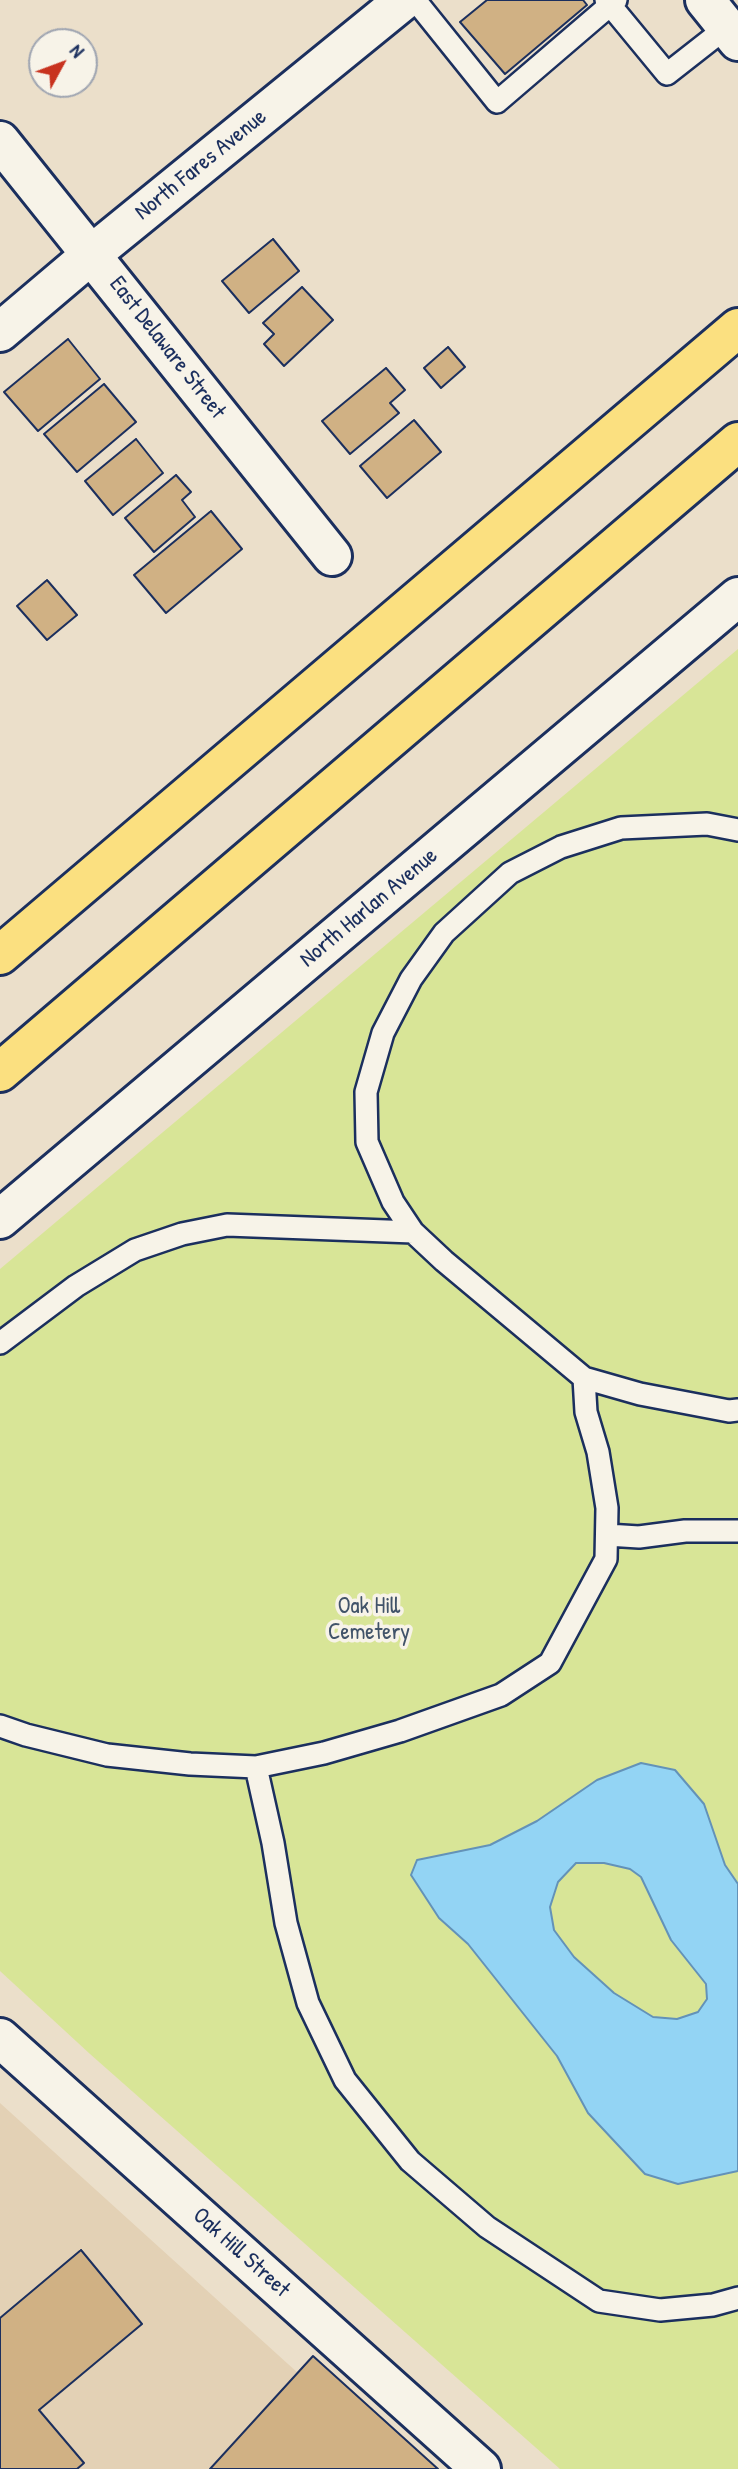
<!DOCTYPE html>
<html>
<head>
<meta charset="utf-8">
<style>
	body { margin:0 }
	#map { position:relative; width:738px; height:2469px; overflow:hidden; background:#ebdfca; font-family:"Patrick Hand",sans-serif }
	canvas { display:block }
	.north { position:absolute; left:28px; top:28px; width:70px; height:70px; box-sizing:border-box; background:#f7f3e8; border:2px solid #9fa5b1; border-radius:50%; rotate:49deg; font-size:19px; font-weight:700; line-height:28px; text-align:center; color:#1b2f5e }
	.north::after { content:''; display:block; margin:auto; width:24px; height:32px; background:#c8321e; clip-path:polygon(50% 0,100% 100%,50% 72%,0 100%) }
</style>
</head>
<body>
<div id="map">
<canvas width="738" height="2469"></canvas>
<div class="north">N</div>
</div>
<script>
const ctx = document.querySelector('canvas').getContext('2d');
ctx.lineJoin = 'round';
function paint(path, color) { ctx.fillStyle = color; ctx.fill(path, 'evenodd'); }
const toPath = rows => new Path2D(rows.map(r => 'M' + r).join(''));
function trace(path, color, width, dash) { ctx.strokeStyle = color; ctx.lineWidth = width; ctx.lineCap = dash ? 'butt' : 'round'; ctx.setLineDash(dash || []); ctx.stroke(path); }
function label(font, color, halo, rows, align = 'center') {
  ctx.font = font + ' "Patrick Hand",sans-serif'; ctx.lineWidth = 7; ctx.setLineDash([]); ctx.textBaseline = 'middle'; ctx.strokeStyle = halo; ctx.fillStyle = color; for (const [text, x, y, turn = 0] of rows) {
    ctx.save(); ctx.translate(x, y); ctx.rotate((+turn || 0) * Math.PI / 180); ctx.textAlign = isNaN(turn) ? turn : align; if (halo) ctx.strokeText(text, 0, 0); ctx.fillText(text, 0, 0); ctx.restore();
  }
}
paint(toPath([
	[0,2103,288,2364,406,2469,0,2469]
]), '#e3d1b5');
paint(toPath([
	[738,649,738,2469,560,2469,90,2054,0,1971,0,1269]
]), '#d8e597');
const water = toPath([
	[641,1763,675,1770,704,1804,725,1865,738,1884,738,2171,678,2184,645,2174,588,2113,557,2056,468,1944,439,1918,411,1875,417,1860,490,1845,537,1821,597,1780,641,1763],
	[576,1863,604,1863,630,1869,641,1877,671,1940,706,1984,707,1999,698,2012,677,2019,653,2017,614,1993,574,1957,554,1930,550,1907,558,1882,576,1863]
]);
paint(water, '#93d4f4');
trace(water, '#6392b8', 2);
const building = toPath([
	[487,0,583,0,587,5,505,74,460,22,487,0],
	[273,239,299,271,249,313,222,281,273,239],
	[302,287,333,320,284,366,264,344,274,334,263,323,302,287],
	[68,339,100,379,38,431,4,392,68,339],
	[448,347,465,367,441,388,424,368,448,347],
	[386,368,405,390,390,403,399,413,350,454,322,421,386,368],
	[104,384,136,422,77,472,44,434,104,384],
	[414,420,441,452,387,498,360,466,414,420],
	[136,439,163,473,113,515,85,481,136,439],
	[176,475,191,492,182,500,195,517,154,552,125,518,176,475],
	[211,511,242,549,166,613,134,575,211,511],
	[47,580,77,615,47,640,17,606,47,580],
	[81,2250,142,2324,39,2410,84,2463,77,2469,0,2469,0,2318,81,2250],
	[313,2356,438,2469,210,2469,313,2356]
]);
paint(building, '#d0b184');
trace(building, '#1b2f5e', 2);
const service = toPath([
	[415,0,497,102,616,0],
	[606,0,667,74,727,27],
	[738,830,707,824,621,828,561,847,510,873,444,933,411,979,383,1033,366,1092,367,1142,393,1202,413,1232,444,1261,584,1378,640,1394,729,1411,738,1410],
	[0,1343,76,1286,135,1250,182,1234,227,1225,413,1232],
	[607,1535,639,1537,685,1531,738,1531],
	[0,1726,26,1735,107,1755,190,1764,256,1767,324,1753,400,1731,501,1695,550,1663,606,1559,607,1508,598,1452,586,1412,584,1378],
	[256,1767,273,1843,286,1923,308,2003,345,2080,410,2161,487,2227,599,2301,660,2310,713,2305,738,2298]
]);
const minor = toPath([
	[0,141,332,556],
	[0,1219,738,597]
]);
const tertiary = toPath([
	[0,332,92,254,404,0]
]);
const secondary = toPath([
	[705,0,738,41],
	[0,2038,481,2469]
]);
const trunk = toPath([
	[0,955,738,328],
	[0,1072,738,442]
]);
trace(service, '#1b2f5e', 26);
trace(minor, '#1b2f5e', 44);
trace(tertiary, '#1b2f5e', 44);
trace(secondary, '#1b2f5e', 44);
trace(trunk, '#1b2f5e', 44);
trace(service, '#f7f3e8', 21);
trace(minor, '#f7f3e8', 38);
trace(tertiary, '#f7f3e8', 38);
trace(secondary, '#f7f3e8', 38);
trace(trunk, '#fbe080', 38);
label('23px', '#1b2f5e', '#f7f3e8', [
	["North Fares Avenue",201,165,-39],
	["East Delaware Street",167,348,52],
	["North Harlan Avenue",369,908,-40],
	["Oak Hill Street",241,2253,42]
]);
label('23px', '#415369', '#f7f3e8', [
	["Oak Hill",369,1607],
	["Cemetery",369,1633]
]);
</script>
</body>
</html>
